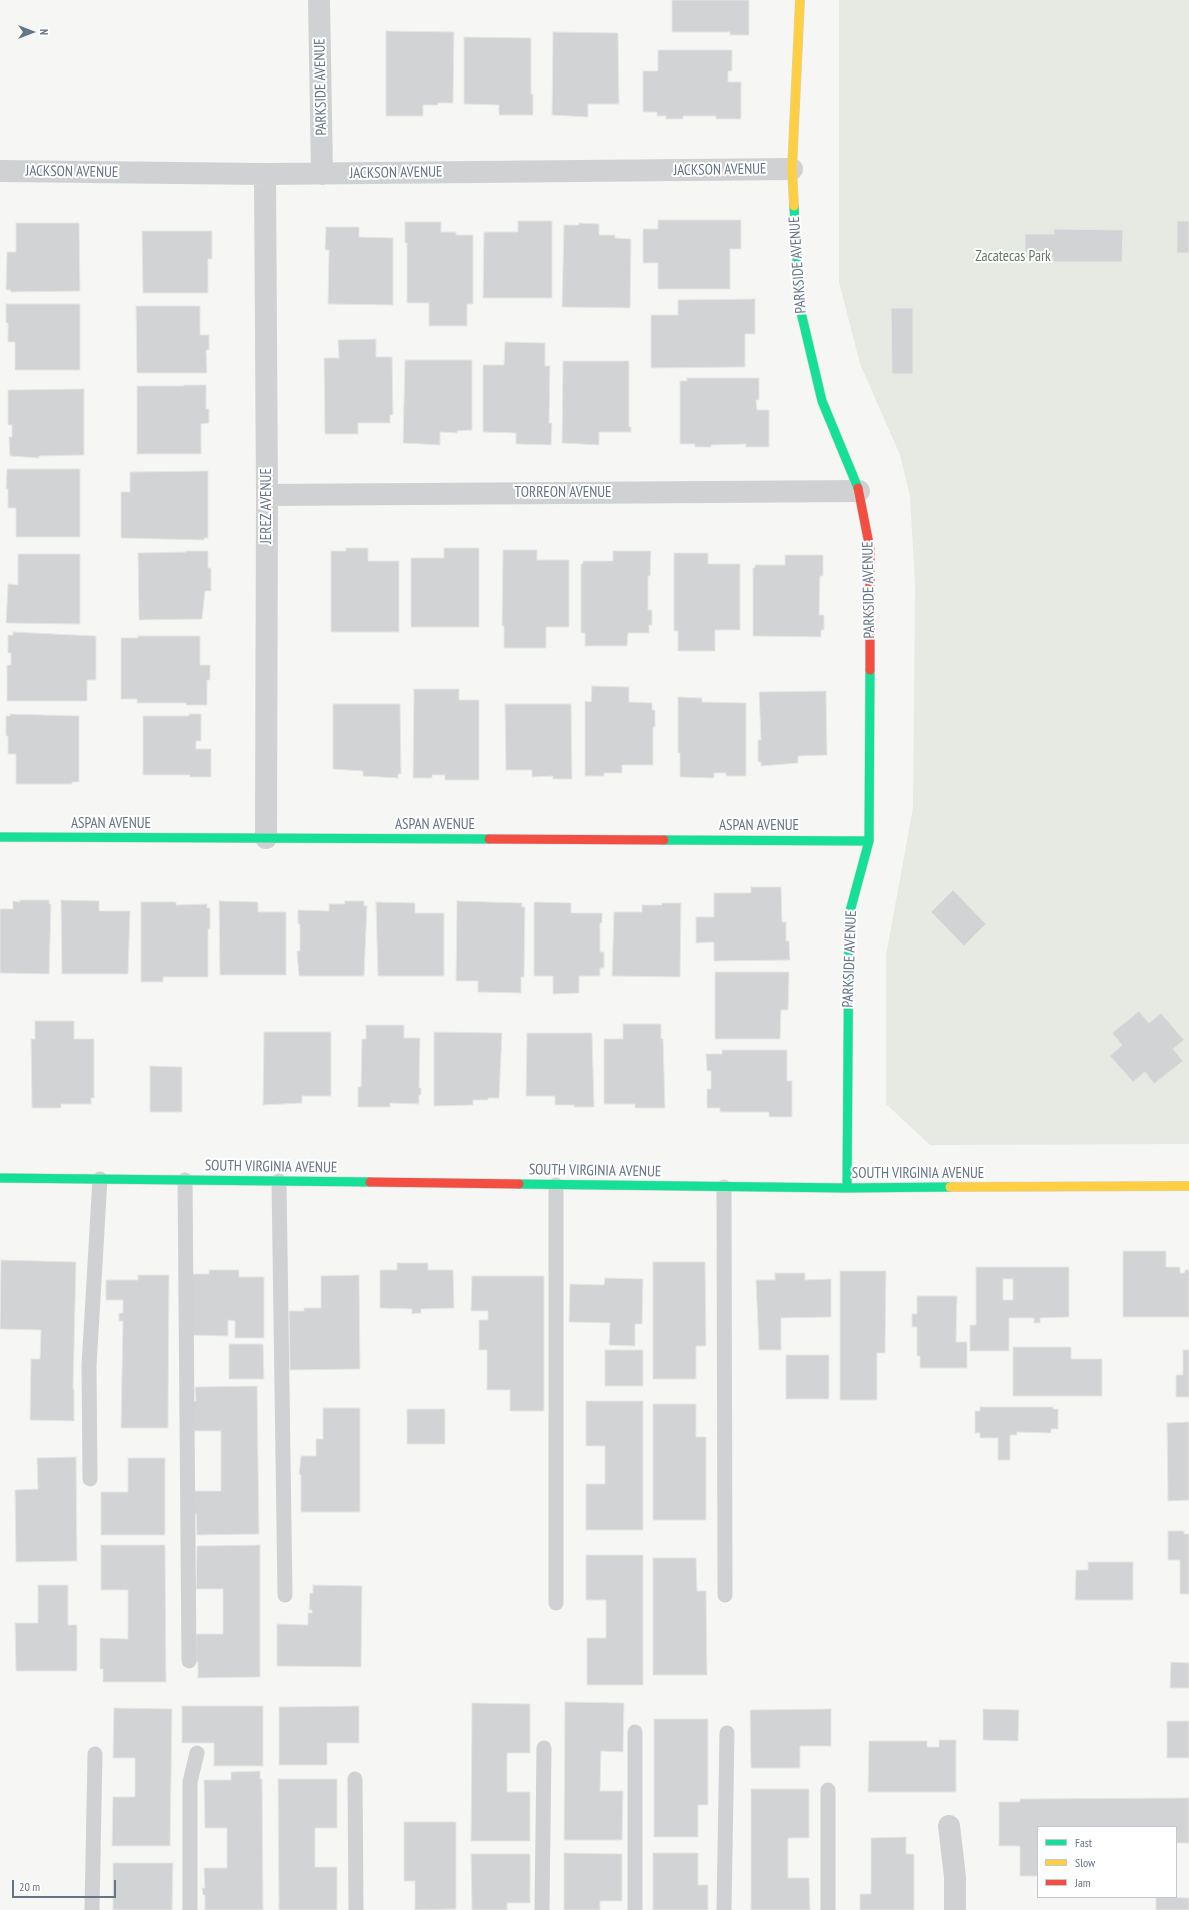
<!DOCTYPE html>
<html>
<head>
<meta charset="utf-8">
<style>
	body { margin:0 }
	#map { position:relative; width:1189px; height:1910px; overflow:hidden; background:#f6f6f5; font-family:"PT Sans Narrow",sans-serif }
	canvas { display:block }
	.legend { position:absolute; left:1037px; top:1826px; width:140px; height:72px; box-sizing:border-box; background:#fff; border:1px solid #c1c7cf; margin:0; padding:5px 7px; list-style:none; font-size:12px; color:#657487 }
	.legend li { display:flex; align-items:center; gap:8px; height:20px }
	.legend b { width:20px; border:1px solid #c1c7cf }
	.north { position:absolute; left:12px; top:12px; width:40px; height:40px; -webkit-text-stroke:3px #fff; paint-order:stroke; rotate:90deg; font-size:11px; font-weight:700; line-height:16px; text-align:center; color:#657487 }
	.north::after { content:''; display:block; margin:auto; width:14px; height:18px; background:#657487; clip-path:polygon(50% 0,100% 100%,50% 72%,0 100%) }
	.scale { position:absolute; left:12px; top:1880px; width:104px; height:18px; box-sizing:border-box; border:2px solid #657487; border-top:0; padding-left:5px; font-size:12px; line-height:14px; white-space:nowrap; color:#657487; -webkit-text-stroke:3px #fff; paint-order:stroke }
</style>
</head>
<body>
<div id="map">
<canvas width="1189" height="1910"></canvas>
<ul class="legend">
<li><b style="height:5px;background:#16e098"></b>Fast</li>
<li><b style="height:5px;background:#ffcf43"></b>Slow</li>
<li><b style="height:5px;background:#f24e42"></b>Jam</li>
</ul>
<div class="north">N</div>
<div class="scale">20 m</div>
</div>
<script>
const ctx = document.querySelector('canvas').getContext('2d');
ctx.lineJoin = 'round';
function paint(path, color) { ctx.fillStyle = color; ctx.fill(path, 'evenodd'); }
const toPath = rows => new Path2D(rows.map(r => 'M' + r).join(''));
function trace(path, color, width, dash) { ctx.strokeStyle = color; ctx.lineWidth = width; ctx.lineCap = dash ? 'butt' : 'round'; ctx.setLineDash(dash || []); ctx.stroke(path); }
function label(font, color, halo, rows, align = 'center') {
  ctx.font = font + ' "PT Sans Narrow",sans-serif'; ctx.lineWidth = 4; ctx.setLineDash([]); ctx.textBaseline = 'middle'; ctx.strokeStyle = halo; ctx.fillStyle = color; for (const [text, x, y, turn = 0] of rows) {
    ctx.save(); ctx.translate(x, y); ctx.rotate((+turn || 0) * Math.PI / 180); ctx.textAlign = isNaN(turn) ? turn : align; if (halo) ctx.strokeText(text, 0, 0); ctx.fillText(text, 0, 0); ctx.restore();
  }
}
paint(toPath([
	[839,0,1189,0,1189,1144,930,1145,886,1104,886,955,913,808,915,584,910,496,900,455,860,364,839,282]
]), '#e6eae3');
const building = toPath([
	[672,0,749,0,749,35,730,35,730,32,672,32,672,0],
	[386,31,454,32,453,103,438,103,438,105,423,105,423,116,386,116,386,31],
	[553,32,618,33,619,104,588,104,588,117,552,115,553,32],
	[464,37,531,38,531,94,533,94,533,115,499,115,499,105,464,104,464,37],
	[658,50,732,50,732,71,728,71,728,82,741,82,741,119,716,119,716,116,683,116,683,119,666,119,666,116,657,116,657,112,643,112,643,71,658,71,658,50],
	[658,220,741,220,741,249,730,249,730,289,658,289,658,263,643,263,643,229,658,229,658,220],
	[518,221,552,221,552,298,483,298,484,232,518,232,518,221],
	[1177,221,1189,221,1189,253,1177,253,1177,221],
	[405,222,441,222,441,232,456,232,456,235,473,235,473,304,467,304,467,326,429,326,429,303,407,303,407,243,405,243,405,222],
	[16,223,79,223,80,291,11,292,11,290,6,290,7,252,16,252,16,223],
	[579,223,599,224,599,235,615,235,615,238,631,239,630,308,562,307,564,225,579,225,579,223],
	[326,227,359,227,359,237,393,238,393,305,328,304,329,250,325,250,326,227],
	[1054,229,1123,230,1122,262,1053,262,1053,257,1025,257,1025,234,1054,234,1054,229],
	[142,231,212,231,212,259,208,259,208,293,143,293,142,231],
	[755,299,755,334,745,334,745,367,651,368,651,315,678,315,678,300,755,299],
	[6,304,80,304,80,370,15,370,15,342,8,342,8,323,6,323,6,304],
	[136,306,200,306,200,335,209,335,209,350,206,350,207,373,137,373,136,306],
	[891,308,913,308,913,374,892,374,891,308],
	[376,339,376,357,392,357,393,415,390,415,390,423,358,423,358,434,325,434,324,358,339,358,338,340,376,339],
	[505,342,545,343,545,366,550,366,549,423,552,423,551,445,516,444,516,433,483,432,483,365,504,365,505,342],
	[405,360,472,360,472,430,457,431,457,433,440,432,440,445,403,443,405,360],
	[563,361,629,361,629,427,631,427,631,432,599,432,599,445,562,443,563,361],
	[687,378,759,378,759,400,756,400,757,410,769,410,769,447,746,447,746,444,711,445,711,447,695,447,695,444,680,444,680,381,687,381,687,378],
	[184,385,206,385,206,409,209,409,209,423,201,424,201,454,137,454,137,386,184,386,184,385],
	[84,389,84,455,39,456,39,458,10,456,9,437,12,437,12,425,8,425,8,390,84,389],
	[7,469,80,469,80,537,16,537,16,508,8,508,8,489,6,489,7,469],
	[208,471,208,538,204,538,204,540,121,538,121,492,130,492,130,472,208,471],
	[346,548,368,548,368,561,399,561,399,632,331,632,331,551,346,551,346,548],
	[444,548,479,548,479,627,411,627,411,558,444,558,444,548],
	[503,550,537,550,537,560,569,560,569,627,546,627,546,648,504,648,504,626,502,626,503,550],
	[186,551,208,551,208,568,211,568,211,591,205,591,202,619,139,620,138,553,186,552,186,551],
	[613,551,651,551,650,576,648,576,648,610,652,610,652,625,649,625,649,633,628,633,627,646,585,646,585,633,581,633,581,564,583,564,583,561,613,561,613,551],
	[674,553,708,553,708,564,740,564,740,630,715,630,715,651,678,651,678,631,674,631,674,553],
	[18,554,80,554,80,624,6,623,8,584,18,585,18,554],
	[785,555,823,555,823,576,820,576,819,615,824,615,824,630,821,630,821,637,753,636,753,568,755,568,755,565,785,565,785,555],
	[13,632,96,636,96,680,87,680,87,701,7,701,7,665,11,665,11,653,8,653,8,635,13,635,13,632],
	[138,636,200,636,200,665,210,665,210,680,207,680,207,705,186,705,186,703,137,703,137,699,121,699,121,638,138,638,138,636],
	[592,686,629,687,629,702,652,703,652,710,655,710,655,727,653,727,653,765,622,765,622,773,604,773,604,776,585,776,585,701,591,702,592,686],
	[414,689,459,689,459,700,479,700,479,780,445,780,445,775,432,775,432,778,413,778,414,689],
	[826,691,827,755,798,756,798,763,761,766,761,762,758,762,758,740,761,740,759,692,826,691],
	[678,697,702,698,702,702,746,703,746,776,726,776,726,773,714,773,714,778,680,777,680,753,678,753,678,697],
	[333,704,400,704,401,774,398,774,398,778,363,776,363,771,333,769,333,704],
	[505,704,571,704,572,779,553,779,553,776,532,777,532,770,506,770,505,704],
	[10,714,79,716,79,782,72,782,72,784,16,784,16,754,8,754,8,736,6,736,6,716,10,716,10,714],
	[189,714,201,714,201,741,196,741,196,749,211,749,211,777,190,777,190,775,143,775,143,716,189,716,189,714],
	[751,887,781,887,782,922,786,922,786,941,789,941,790,960,714,961,714,942,696,943,696,917,714,917,714,893,751,893,751,887],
	[953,890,986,924,964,946,931,912,953,890],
	[20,900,49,900,49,904,51,904,49,974,0,973,0,909,13,909,13,901,20,902,20,900],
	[61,900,99,901,99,911,130,911,128,974,62,974,61,900],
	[219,901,258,902,258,912,286,912,286,975,220,975,219,901],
	[345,901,364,901,364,906,367,906,364,976,299,976,297,951,300,951,300,924,298,924,298,910,329,911,329,904,345,904,345,901],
	[457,901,522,903,522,907,525,907,524,977,521,977,521,993,478,992,478,981,456,981,457,901],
	[141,902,176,902,176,905,207,904,207,908,210,908,210,929,208,929,208,977,163,977,163,982,141,982,141,902],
	[376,902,415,903,415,913,444,913,444,976,378,976,376,902],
	[534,902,571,903,571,913,602,913,602,923,600,923,600,952,604,952,604,968,600,968,600,976,579,976,579,993,553,994,553,976,534,976,534,902],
	[662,903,681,903,680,977,612,976,614,912,642,912,642,905,662,905,662,903],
	[715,972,789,972,788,1010,781,1010,780,1039,715,1039,715,972],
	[1139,1011,1149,1023,1161,1013,1184,1040,1173,1049,1183,1061,1154,1084,1145,1072,1133,1082,1110,1056,1122,1045,1112,1033,1139,1011],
	[35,1021,74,1021,74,1039,94,1039,94,1098,91,1098,91,1104,61,1104,61,1108,32,1108,31,1039,35,1039,35,1021],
	[623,1024,661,1024,661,1039,663,1039,665,1108,635,1108,635,1104,604,1104,604,1039,623,1039,623,1024],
	[366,1025,404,1025,404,1038,420,1038,419,1088,421,1088,421,1095,419,1095,419,1104,390,1103,390,1107,358,1107,358,1087,361,1087,362,1039,366,1039,366,1025],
	[264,1032,331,1032,331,1096,302,1096,302,1103,263,1105,264,1032],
	[434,1032,502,1033,499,1098,488,1098,488,1100,473,1100,473,1105,434,1106,434,1032],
	[527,1033,592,1033,594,1107,574,1107,574,1105,555,1105,555,1096,526,1096,527,1033],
	[722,1050,787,1050,787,1081,792,1081,792,1117,769,1117,769,1112,720,1112,720,1108,707,1108,707,1089,711,1089,711,1071,707,1071,706,1054,722,1054,722,1050],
	[150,1066,182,1067,182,1112,150,1112,150,1066],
	[1123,1251,1166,1251,1166,1267,1180,1267,1180,1273,1185,1273,1185,1270,1189,1270,1189,1317,1123,1317,1123,1251],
	[1,1260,76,1262,73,1389,74,1389,74,1421,30,1420,31,1359,40,1359,41,1330,0,1329,1,1260],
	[653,1262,705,1262,706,1346,696,1346,696,1379,653,1379,653,1262],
	[397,1263,428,1263,428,1270,453,1270,454,1308,421,1309,421,1313,412,1314,412,1309,380,1308,380,1270,397,1270,397,1263],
	[976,1267,1069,1267,1069,1317,1040,1318,1040,1323,1034,1323,1034,1318,1009,1318,1009,1351,970,1351,970,1325,976,1325,976,1267],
	[1003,1279,1013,1279,1013,1300,1003,1300,1003,1279],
	[209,1270,239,1270,239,1277,264,1277,264,1338,235,1338,235,1321,228,1320,228,1336,190,1335,190,1274,209,1274,209,1270],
	[840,1271,886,1271,885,1353,877,1353,877,1400,840,1400,840,1271],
	[775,1273,805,1273,805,1280,831,1279,831,1317,781,1318,781,1350,759,1350,756,1280,775,1280,775,1273],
	[138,1275,169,1275,168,1428,121,1428,123,1321,119,1321,119,1313,123,1313,123,1300,106,1300,106,1280,138,1280,138,1275],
	[359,1275,360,1369,290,1370,289,1311,304,1311,304,1308,321,1308,321,1276,359,1275],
	[472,1276,544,1276,544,1411,510,1411,510,1390,487,1390,487,1350,479,1350,479,1320,488,1320,488,1311,471,1311,472,1276],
	[605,1278,643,1279,642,1324,635,1324,635,1346,609,1345,610,1323,569,1322,570,1284,604,1285,605,1278],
	[917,1296,957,1296,956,1342,967,1342,967,1368,920,1368,920,1356,917,1356,917,1327,912,1327,912,1314,917,1314,917,1296],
	[229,1344,263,1344,264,1379,229,1379,229,1344],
	[1013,1347,1071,1347,1071,1359,1102,1359,1102,1396,1013,1396,1013,1347],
	[605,1350,643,1350,643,1386,605,1386,605,1350],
	[1183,1350,1189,1350,1189,1397,1176,1397,1176,1375,1183,1375,1183,1350],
	[786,1355,829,1355,829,1399,786,1399,786,1355],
	[257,1386,259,1534,197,1535,196,1513,194,1513,194,1491,221,1491,221,1431,193,1431,193,1401,196,1401,195,1387,257,1386],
	[586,1401,643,1401,643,1530,586,1530,586,1484,605,1484,605,1446,586,1446,586,1401],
	[653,1404,696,1404,696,1437,706,1437,706,1520,653,1520,653,1404],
	[980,1407,1053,1407,1053,1409,1058,1409,1058,1429,1051,1429,1051,1433,1017,1432,1017,1435,1010,1435,1010,1460,998,1460,998,1438,980,1438,980,1433,975,1433,975,1411,980,1411,980,1407],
	[323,1408,360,1408,360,1512,301,1512,301,1475,299,1474,301,1456,316,1456,316,1439,323,1439,323,1408],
	[407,1409,445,1409,445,1444,407,1444,407,1409],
	[1189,1422,1189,1500,1168,1501,1167,1423,1189,1422],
	[76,1457,77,1561,16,1562,15,1490,38,1489,37,1458,76,1457],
	[128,1458,165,1458,165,1535,101,1535,101,1492,128,1492,128,1458],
	[1168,1531,1184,1531,1184,1534,1189,1534,1189,1594,1180,1594,1180,1560,1168,1560,1168,1531],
	[101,1545,165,1545,166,1682,103,1682,103,1669,100,1669,100,1638,128,1639,128,1590,101,1590,101,1545],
	[260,1545,260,1677,198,1678,198,1662,196,1662,196,1634,223,1634,223,1589,196,1589,197,1546,260,1545],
	[586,1555,643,1555,643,1685,587,1685,587,1638,606,1638,606,1600,586,1600,586,1555],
	[653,1558,696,1558,697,1591,706,1591,707,1675,653,1675,653,1558],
	[1088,1562,1133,1562,1133,1600,1075,1600,1076,1570,1088,1570,1088,1562],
	[38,1585,68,1585,68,1625,77,1625,77,1671,16,1671,15,1623,38,1623,38,1585],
	[313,1585,362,1586,361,1667,277,1666,277,1624,308,1625,308,1613,312,1613,312,1610,309,1610,310,1593,313,1593,313,1585],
	[1171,1662,1189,1663,1189,1688,1170,1688,1171,1662],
	[565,1702,624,1703,623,1752,601,1751,600,1791,623,1791,622,1840,564,1840,565,1702],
	[472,1703,530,1704,530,1753,507,1753,507,1792,530,1792,530,1841,471,1841,472,1703],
	[182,1706,263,1706,263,1766,214,1766,214,1743,182,1743,182,1706],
	[359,1706,359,1743,327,1743,327,1765,279,1765,279,1707,359,1706],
	[114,1708,172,1709,170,1846,112,1846,113,1797,135,1797,135,1758,113,1758,114,1708],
	[831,1709,831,1746,800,1746,800,1768,751,1768,750,1710,831,1709],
	[983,1709,1019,1710,1018,1741,983,1740,983,1709],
	[654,1719,708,1719,708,1805,698,1805,698,1837,654,1837,654,1719],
	[1167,1721,1189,1721,1189,1758,1167,1758,1167,1721],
	[939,1740,956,1740,956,1792,868,1792,869,1741,927,1741,927,1747,939,1747,939,1740],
	[260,1771,260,1779,262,1779,263,1910,205,1910,205,1895,203,1895,202,1888,205,1888,204,1868,227,1868,227,1828,205,1828,204,1780,231,1780,231,1772,260,1771],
	[278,1779,337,1779,337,1828,315,1828,315,1867,337,1867,337,1910,279,1910,278,1779],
	[751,1789,809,1789,809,1838,788,1838,788,1878,809,1878,810,1910,751,1910,751,1789],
	[1189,1798,1189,1843,1176,1843,1176,1827,1038,1827,1038,1876,1020,1876,1020,1846,999,1846,999,1802,1020,1802,1020,1799,1189,1798],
	[404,1822,456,1822,456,1909,415,1910,415,1881,404,1881,404,1822],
	[906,1837,906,1854,914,1854,914,1910,860,1910,860,1894,871,1894,871,1838,906,1837],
	[564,1853,622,1854,622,1901,600,1901,600,1910,564,1910,564,1853],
	[653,1853,698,1853,698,1885,708,1885,708,1910,653,1910,653,1853],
	[471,1854,530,1854,530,1903,507,1903,507,1910,472,1910,471,1854],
	[113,1863,173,1863,172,1910,113,1910,113,1863],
	[1156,1897,1189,1898,1189,1910,1156,1910,1156,1897]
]);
paint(building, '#d2d3d4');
trace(building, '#e6e6e5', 1);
const fast = toPath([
	[794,206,800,308,822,401,858,488],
	[0,837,489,839],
	[664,840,869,841],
	[0,1178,370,1182],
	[519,1184,847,1188,950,1187],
	[847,1188,849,915,869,841,870,670]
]);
const slow = toPath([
	[794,206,792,169,800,0],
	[950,1187,1189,1186]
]);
const jam = toPath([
	[858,488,870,549,870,670],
	[489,839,664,840],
	[370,1182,519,1184]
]);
trace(fast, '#d3d4d5', 10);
trace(slow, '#d3d4d5', 10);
trace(jam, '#d3d4d5', 10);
trace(toPath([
	[185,1180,189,1661],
	[279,1181,285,1595],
	[556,1185,556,1603],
	[724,1187,725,1595],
	[90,1479,89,1366,100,1179],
	[355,1779,356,1910],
	[92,1910,95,1754],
	[190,1910,190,1782,197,1753],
	[542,1910,544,1748],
	[635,1910,635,1732],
	[724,1910,727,1733],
	[828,1910,828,1790]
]), '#d0d1d2', 15);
trace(toPath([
	[319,0,322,174],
	[0,171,265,174,792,169],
	[265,174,267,495,266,838],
	[267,495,859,491],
	[949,1826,955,1877,955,1910]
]), '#d0d1d2', 22);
trace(fast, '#16e098', 9);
trace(slow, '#ffcf43', 9);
trace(jam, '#f24e42', 9);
label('15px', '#657487', '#fff', [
	["PARKSIDE AVENUE",321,87,-91],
	["JACKSON AVENUE",720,170,-1],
	["JACKSON AVENUE",72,172,1],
	["JACKSON AVENUE",396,173,-1],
	["PARKSIDE AVENUE",798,265,-94],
	["TORREON AVENUE",563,493],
	["JEREZ AVENUE",267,506,-90],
	["PARKSIDE AVENUE",869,590,-91],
	["ASPAN AVENUE",111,824],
	["ASPAN AVENUE",435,825],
	["ASPAN AVENUE",759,826],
	["PARKSIDE AVENUE",850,959,-88],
	["SOUTH VIRGINIA AVENUE",271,1167,1],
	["SOUTH VIRGINIA AVENUE",595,1171,1],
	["SOUTH VIRGINIA AVENUE",918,1174]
]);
label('15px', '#627960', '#fff', [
	["Zacatecas Park",1013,257]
]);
</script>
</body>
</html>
